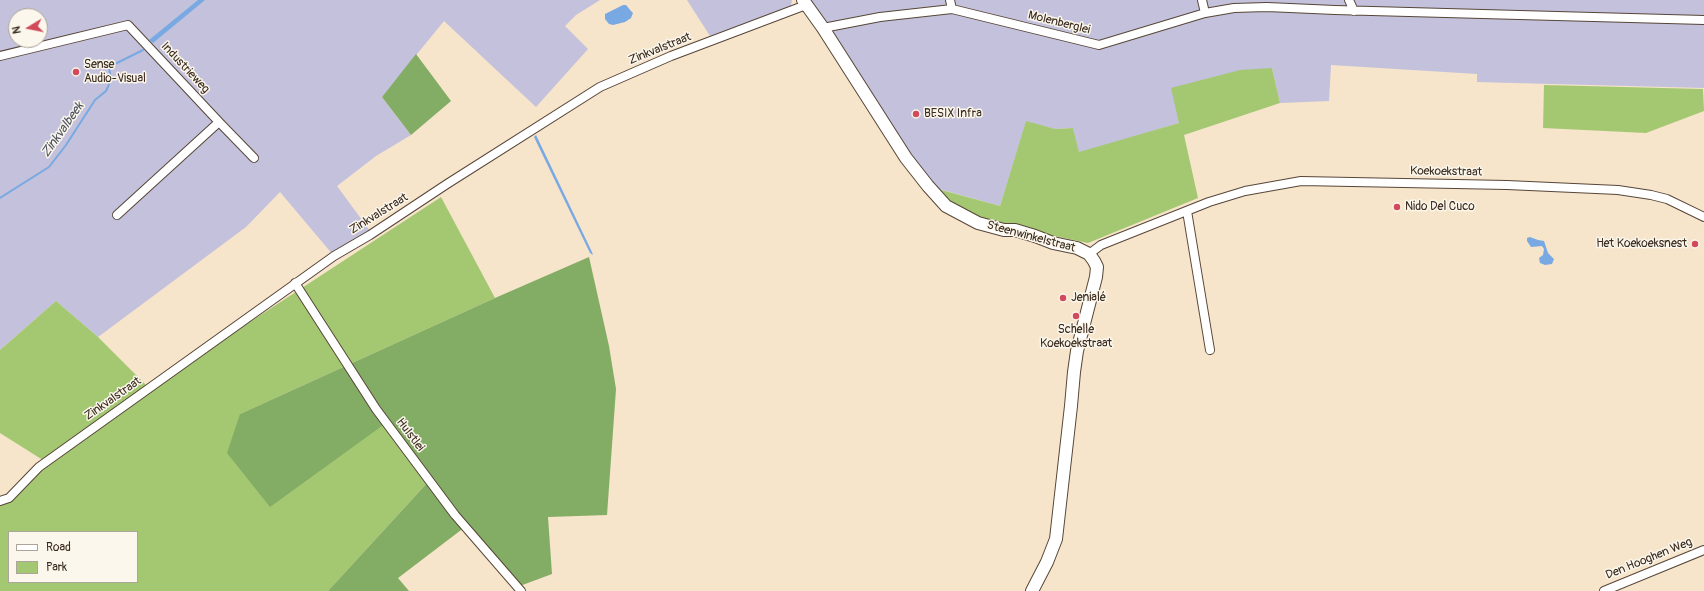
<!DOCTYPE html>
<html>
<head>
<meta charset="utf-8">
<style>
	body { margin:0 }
	#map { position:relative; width:1704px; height:591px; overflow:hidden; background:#f6e4cb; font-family:Pangolin,sans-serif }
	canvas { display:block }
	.legend { position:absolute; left:8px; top:531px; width:130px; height:52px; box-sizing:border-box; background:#fbf7ec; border:1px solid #aea59a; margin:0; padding:5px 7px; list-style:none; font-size:12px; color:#3b2a1e }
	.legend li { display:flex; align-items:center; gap:8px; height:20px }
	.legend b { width:20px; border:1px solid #aea59a }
	.north { position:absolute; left:8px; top:8px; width:40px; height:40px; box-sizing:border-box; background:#fbf7ec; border:1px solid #aea59a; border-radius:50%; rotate:260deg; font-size:11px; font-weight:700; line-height:16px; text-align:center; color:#3b2a1e }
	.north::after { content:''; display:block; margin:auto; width:14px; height:18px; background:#d1495b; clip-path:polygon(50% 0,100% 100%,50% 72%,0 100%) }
</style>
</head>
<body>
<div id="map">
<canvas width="1704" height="591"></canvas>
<ul class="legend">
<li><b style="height:5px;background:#fff"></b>Road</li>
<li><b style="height:11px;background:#a4c872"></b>Park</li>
</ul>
<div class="north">N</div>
</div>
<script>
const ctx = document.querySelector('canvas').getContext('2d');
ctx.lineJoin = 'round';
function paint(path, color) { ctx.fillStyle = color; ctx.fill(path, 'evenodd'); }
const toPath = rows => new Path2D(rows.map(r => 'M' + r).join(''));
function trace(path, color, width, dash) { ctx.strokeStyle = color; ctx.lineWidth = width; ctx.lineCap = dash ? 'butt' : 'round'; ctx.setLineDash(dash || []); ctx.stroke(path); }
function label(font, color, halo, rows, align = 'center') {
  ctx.font = font + ' Pangolin,sans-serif'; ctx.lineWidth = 3; ctx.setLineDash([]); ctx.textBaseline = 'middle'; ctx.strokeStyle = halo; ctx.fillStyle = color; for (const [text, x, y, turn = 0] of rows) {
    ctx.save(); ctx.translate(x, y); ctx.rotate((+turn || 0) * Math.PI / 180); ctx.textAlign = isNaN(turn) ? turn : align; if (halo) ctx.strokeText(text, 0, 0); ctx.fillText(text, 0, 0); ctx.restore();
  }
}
paint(toPath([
	[0,0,600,0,576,15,565,26,588,49,536,107,444,21,382,97,411,135,376,156,337,186,373,235,334,256,280,192,246,227,98,337,56,301,0,350],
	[16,16,40,16,40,40,16,40],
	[687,0,792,0,791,6,710,36],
	[810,0,1704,0,1704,88,1477,82,1477,74,1331,65,1329,101,1280,103,1272,68,1179,123,1079,153,1073,128,1055,129,1026,122,1000,206,928,186]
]), '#c3c1db');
paint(toPath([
	[1272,68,1280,103,1184,135,1198,198,1088,243,1045,234,979,218,960,208,934,188,1000,206,1026,121,1055,129,1073,128,1079,152,1179,123,1171,88,1240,70],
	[1544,85,1703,89,1704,111,1646,133,1543,128],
	[441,197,495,298,240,414,386,423,429,481,328,591,0,591,0,501,46,462,0,433,0,350,56,301,98,337,149,388],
	[9,532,137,532,137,582,9,582]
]), '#a4c872');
paint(toPath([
	[416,54,451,101,411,135,382,97],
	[589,257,609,346,616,389,607,515,548,517,552,574,517,587,465,527,398,578,409,591,328,591,429,481,386,423,270,507,227,453,240,414,495,298]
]), '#83ac64');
paint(toPath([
	[198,0,205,0,153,43,149,40],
	[623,5,626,5,631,11,633,13,631,18,625,22,613,25,609,24,605,19,605,14],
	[536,135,592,252,593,255,590,253,534,137],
	[1530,237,1538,240,1544,241,1548,253,1554,259,1552,264,1545,265,1540,263,1539,258,1543,255,1544,249,1542,246,1531,247,1527,241,1527,238]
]), '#79a9e3');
trace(toPath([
	[0,198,49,167,66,145,95,100,106,91,111,80,109,67,143,50]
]), '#79a9e3', 2);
const street = toPath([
	[950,0,952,9],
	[1202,0,1205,13],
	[1349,0,1354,11],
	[823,28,880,17,952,9,1099,45,1205,13,1234,8,1267,7,1335,10,1704,20],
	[0,56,128,25,219,122,117,215],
	[219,122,254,158],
	[1187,211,1210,350],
	[1089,254,1101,245,1209,202,1245,191,1301,181,1507,185,1618,190,1651,195,1667,199,1704,217],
	[295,283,376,409,455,515,521,591],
	[0,501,9,498,39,467,334,256,370,235,447,184,600,87,671,56,806,5],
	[1604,591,1704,550]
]);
const secondary = toPath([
	[803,0,823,28,906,158,928,186,946,206,978,223,1004,230,1015,230,1035,236,1053,243,1077,248,1089,254,1094,261,1097,267,1096,277,1077,351,1074,372,1071,406,1056,539,1047,562,1032,591]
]);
trace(street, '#574638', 10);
trace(secondary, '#574638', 14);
trace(street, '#fff', 8);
trace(secondary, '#fff', 12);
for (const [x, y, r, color] of [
	[76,72,4,"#d1495b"],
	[916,114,4,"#d1495b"],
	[1397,207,4,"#d1495b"],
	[1695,244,4,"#d1495b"],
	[1063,298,4,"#d1495b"],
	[1076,316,4,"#d1495b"]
]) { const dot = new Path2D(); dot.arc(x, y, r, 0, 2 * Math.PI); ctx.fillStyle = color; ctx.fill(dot); trace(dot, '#fbf7ec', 1.5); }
label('12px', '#3b2a1e', '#fbf7ec', [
	["Molenberglei",1059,23,14],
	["Zinkvalstraat",660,49,-22],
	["Industrieweg",185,68,47],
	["Koekoekstraat",1446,172,1],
	["Zinkvalstraat",379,214,-32],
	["Steenwinkelstraat",1031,237,15],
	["Zinkvalstraat",113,399,-35],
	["Hulstlei",410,435,53],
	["Den Hooghen Weg",1649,559,-22]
]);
label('12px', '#3b2a1e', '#fbf7ec', [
	["Sense",84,65],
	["Audio-Visual",84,79],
	["BESIX Infra",924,114],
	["Nido Del Cuco",1405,207],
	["Het Koekoeksnest",1687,244,"right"],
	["Jenialé",1071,298],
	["Schelle",1076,330,"center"],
	["Koekoekstraat",1076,344,"center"]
], 'left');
label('italic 13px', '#515663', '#fbf7ec', [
	["Zinkvalbeek",63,130,-55]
]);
</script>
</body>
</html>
